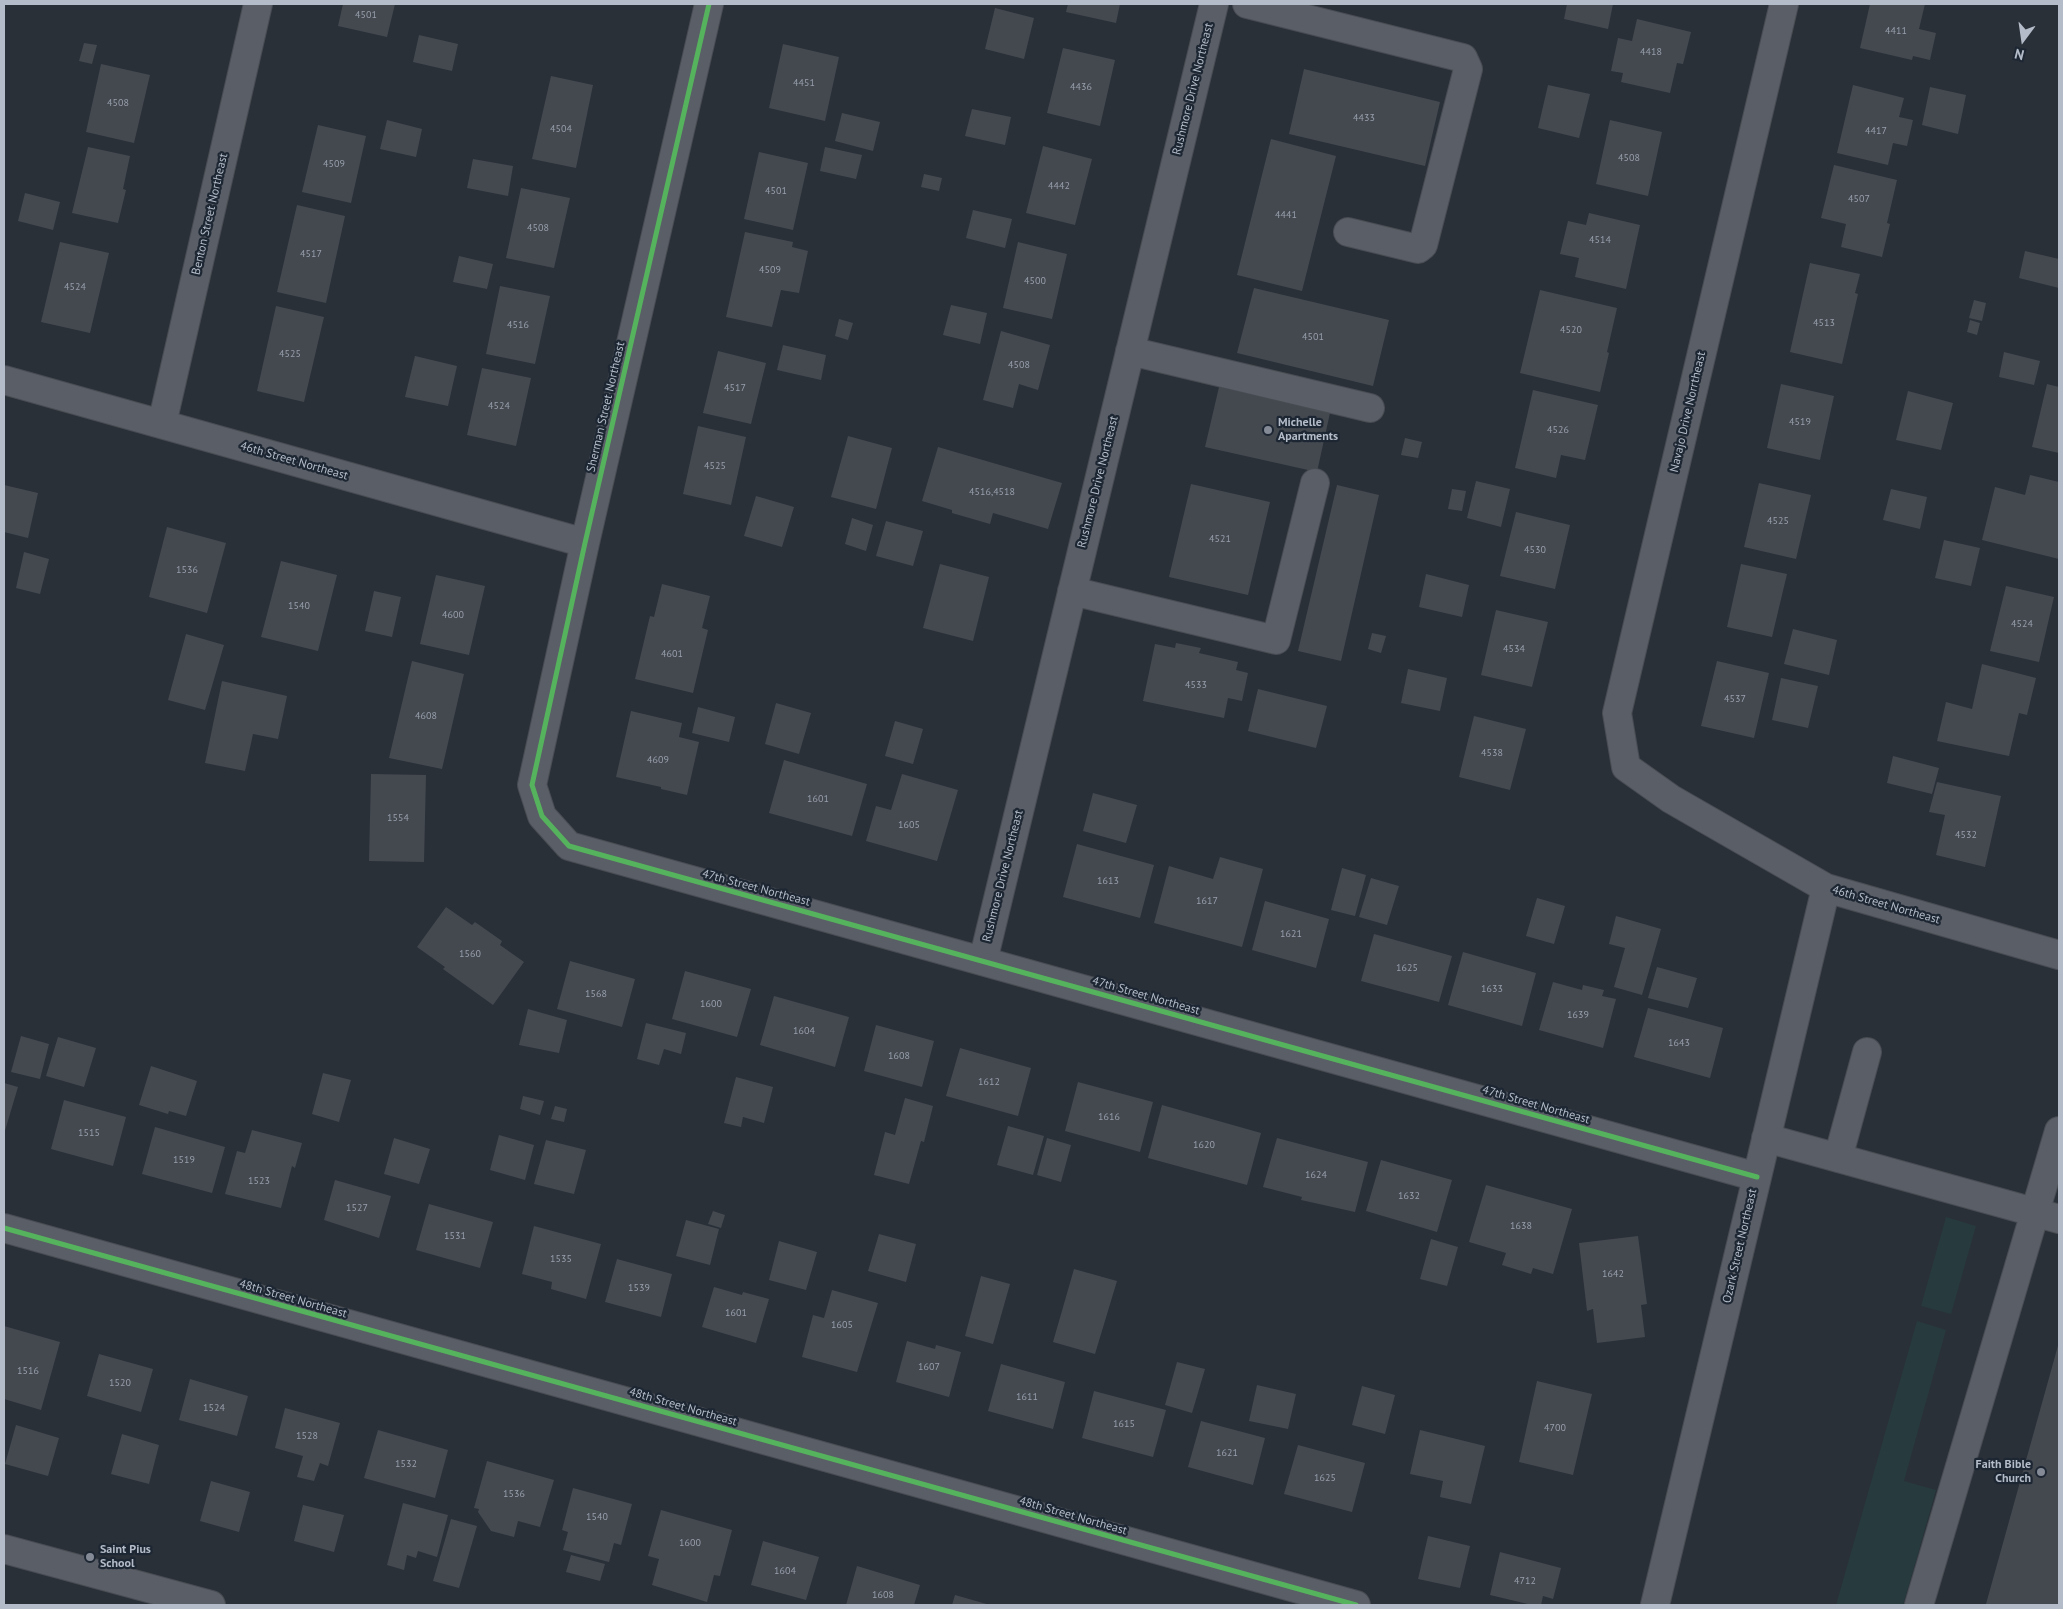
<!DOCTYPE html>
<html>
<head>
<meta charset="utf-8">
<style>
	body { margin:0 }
	#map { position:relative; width:2063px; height:1609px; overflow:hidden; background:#2a3038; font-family:"PT Sans",sans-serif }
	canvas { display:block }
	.frame { position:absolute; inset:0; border:5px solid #b4bcc9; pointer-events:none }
	.north { position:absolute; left:1998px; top:15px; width:50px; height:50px; -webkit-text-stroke:4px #1d2633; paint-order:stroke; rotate:194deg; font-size:14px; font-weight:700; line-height:20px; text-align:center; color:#b4bcc9 }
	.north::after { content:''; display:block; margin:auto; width:18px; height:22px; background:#b4bcc9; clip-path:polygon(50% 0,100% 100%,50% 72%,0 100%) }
</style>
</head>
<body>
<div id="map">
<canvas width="2063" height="1609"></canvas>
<div class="frame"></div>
<div class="north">N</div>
</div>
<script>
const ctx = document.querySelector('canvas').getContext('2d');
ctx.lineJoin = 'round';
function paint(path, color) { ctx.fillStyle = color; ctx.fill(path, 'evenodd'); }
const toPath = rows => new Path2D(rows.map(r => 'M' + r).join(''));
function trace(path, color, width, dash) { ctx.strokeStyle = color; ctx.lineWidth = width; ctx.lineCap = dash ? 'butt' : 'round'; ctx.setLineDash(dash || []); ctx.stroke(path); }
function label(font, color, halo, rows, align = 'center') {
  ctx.font = font + ' "PT Sans",sans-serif'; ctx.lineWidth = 4.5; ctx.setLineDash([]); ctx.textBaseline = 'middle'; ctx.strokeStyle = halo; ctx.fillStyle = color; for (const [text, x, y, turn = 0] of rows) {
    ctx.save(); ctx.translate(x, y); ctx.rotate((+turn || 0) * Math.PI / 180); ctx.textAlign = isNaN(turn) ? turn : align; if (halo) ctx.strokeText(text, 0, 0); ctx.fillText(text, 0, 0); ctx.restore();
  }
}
paint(toPath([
	[1946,1217,1976,1226,1951,1314,1921,1306],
	[1917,1321,1946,1330,1904,1481,1936,1490,1916,1561,1903,1605,1836,1605]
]), '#273a3e');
paint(toPath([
	[343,4,395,4,387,37,338,26],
	[1068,4,1120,4,1116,23,1066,12],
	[1567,4,1613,4,1608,29,1564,19],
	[1870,4,1925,4,1919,29,1936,33,1930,60,1913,56,1912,60,1860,48],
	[995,8,1034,18,1024,59,985,49],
	[1637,19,1691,32,1683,64,1677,63,1670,93,1621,82,1623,73,1611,71,1618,38,1632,41],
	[419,35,458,44,452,71,413,62],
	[84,43,97,45,92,64,79,61],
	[783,44,839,57,825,121,769,108],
	[1063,48,1115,60,1100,126,1047,113],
	[101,64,150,75,134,143,86,132],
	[1304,69,1440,102,1425,166,1289,134],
	[551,76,593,85,576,168,532,159],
	[1548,85,1590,94,1579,138,1538,128],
	[1853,85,1904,98,1899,117,1913,120,1907,146,1893,143,1888,165,1837,153],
	[1930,87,1966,95,1958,134,1922,125],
	[972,109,1011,117,1005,145,965,136],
	[842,113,880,122,873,151,835,141],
	[387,120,422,129,416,157,380,149],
	[1610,120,1662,132,1648,196,1596,184],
	[318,125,366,136,351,203,302,192],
	[1271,139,1336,156,1302,291,1237,275],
	[1043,146,1092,159,1075,225,1026,213],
	[88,147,130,156,123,189,126,190,118,223,72,213],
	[825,147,862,155,856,179,820,171],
	[759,152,808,163,793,230,744,219],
	[473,159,513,166,508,196,467,188],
	[1834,165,1897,180,1887,223,1890,224,1882,257,1841,247,1846,224,1821,218],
	[924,174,942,178,939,191,921,187],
	[521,188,570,198,554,268,506,258],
	[25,193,60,202,53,230,18,221],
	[297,205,345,216,326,303,277,292],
	[973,210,1012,219,1005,248,966,238],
	[1589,213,1640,225,1626,289,1575,277,1579,258,1560,254,1568,221,1586,225],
	[745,232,793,242,792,247,808,251,799,293,781,290,772,327,726,317],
	[60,242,109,253,90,333,41,322],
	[1018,242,1067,254,1052,319,1003,308],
	[2025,251,2059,259,2059,288,2019,278],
	[459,256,493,264,487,289,453,282],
	[1810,263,1860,274,1855,293,1858,294,1842,364,1790,352],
	[500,286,550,296,535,364,486,354],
	[1254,288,1389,320,1373,386,1237,353],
	[1540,290,1617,308,1607,352,1609,353,1600,392,1520,373],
	[1974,300,1986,303,1982,321,1969,318],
	[951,305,987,313,980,344,943,335],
	[276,306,324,317,304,402,257,391],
	[839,319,853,323,848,340,835,336],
	[1970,320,1980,323,1977,335,1967,332],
	[1001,331,1050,345,1038,390,1019,384,1013,408,983,400],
	[783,345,826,355,821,380,777,370],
	[718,351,766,363,751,424,703,413],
	[2004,352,2040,361,2034,385,1999,377],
	[415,356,457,366,448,406,405,397],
	[482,368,531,378,516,446,467,435],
	[1781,384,1834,396,1820,460,1767,448],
	[2047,384,2059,387,2059,453,2032,447],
	[1219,387,1330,413,1317,472,1205,447],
	[1533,390,1598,405,1585,460,1561,455,1556,478,1515,468],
	[1908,391,1953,403,1941,450,1896,440],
	[698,426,746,437,731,505,683,494],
	[848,436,892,448,876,509,831,497],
	[1405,438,1422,442,1418,458,1401,455],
	[938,447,1062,483,1048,529,993,513,990,524,952,513,952,510,922,501],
	[2030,475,2059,482,2059,559,1982,540,1995,487,2025,495],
	[1476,481,1510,489,1501,527,1467,518],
	[1759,483,1811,495,1796,559,1744,547],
	[1191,484,1270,502,1248,595,1169,577],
	[4,485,38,493,28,538,4,532],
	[1337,485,1379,495,1341,661,1298,651],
	[1452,489,1466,491,1462,511,1448,509],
	[1891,489,1927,497,1920,529,1883,520],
	[756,496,794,507,782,547,744,536],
	[1516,512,1570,525,1555,589,1500,576],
	[852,518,873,525,866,551,845,544],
	[886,521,923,531,913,566,876,556],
	[167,527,226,543,207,613,149,597],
	[1944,540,1980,548,1971,586,1935,578],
	[24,552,49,559,40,594,16,588],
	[281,561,337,575,318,651,261,637],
	[940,564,989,577,973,641,923,628],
	[1741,564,1787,574,1772,637,1727,627],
	[1426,574,1469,585,1462,617,1419,607],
	[436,575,485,586,469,655,420,644],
	[662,584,710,596,702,628,708,630,693,693,635,679,650,616,654,617],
	[2006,586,2054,597,2039,662,1990,651],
	[374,591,401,597,392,637,365,631],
	[1496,610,1548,622,1532,687,1481,675],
	[1793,629,1837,640,1829,675,1784,664],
	[1372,633,1386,636,1381,653,1368,649],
	[186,634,224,645,205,710,168,700],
	[1176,643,1201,648,1199,653,1238,662,1236,670,1248,673,1242,701,1228,698,1224,718,1143,701,1155,644,1175,648],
	[412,661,464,674,442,769,389,758],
	[1717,661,1769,673,1754,738,1701,726],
	[1982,664,2036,678,2027,715,2019,713,2009,756,1937,741,1946,702,1972,709],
	[1408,669,1447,678,1440,711,1401,703],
	[1781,678,1818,686,1808,728,1772,720],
	[222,681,287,696,278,739,253,734,245,771,205,763],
	[1258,689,1327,706,1316,748,1248,731],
	[776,703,811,713,799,754,765,744],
	[698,707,735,717,729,742,692,733],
	[631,711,682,723,679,737,699,742,687,795,661,789,661,787,616,777],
	[1474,716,1526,729,1510,790,1459,777],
	[895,721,923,729,913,764,885,756],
	[1893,756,1939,768,1932,794,1887,783],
	[784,760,867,784,852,836,769,813],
	[371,774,426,775,424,862,369,861],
	[902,774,958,790,937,861,866,841,876,806,891,810],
	[1937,782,2001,796,1985,867,1936,855,1945,815,1929,812],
	[1093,793,1137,805,1126,843,1083,831],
	[1077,844,1154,865,1140,918,1063,897],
	[1220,857,1263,869,1242,947,1154,923,1169,866,1213,879],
	[1342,868,1366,875,1355,916,1331,910],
	[1371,878,1399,886,1387,925,1359,917],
	[1537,898,1565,906,1554,944,1526,936],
	[1265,901,1329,919,1316,968,1252,950],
	[446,907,472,925,475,922,502,941,500,945,524,962,493,1005,443,969,445,967,417,947],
	[1616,916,1661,929,1642,995,1614,987,1625,948,1609,944],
	[1374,934,1452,956,1439,1002,1361,981],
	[1463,952,1536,973,1522,1026,1448,1005],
	[570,961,635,979,622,1027,557,1009],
	[1657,967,1697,978,1688,1008,1648,998],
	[685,971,751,989,737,1037,672,1019],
	[1553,982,1582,990,1583,985,1604,990,1602,996,1616,999,1603,1048,1539,1030],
	[774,996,849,1017,835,1067,760,1045],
	[1648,1008,1723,1028,1710,1078,1634,1057],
	[528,1009,567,1020,559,1053,519,1045],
	[646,1023,686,1033,681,1054,664,1049,659,1065,637,1059],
	[876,1025,934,1041,922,1087,864,1071],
	[21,1036,49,1044,40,1079,11,1072],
	[58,1037,96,1048,84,1087,46,1076],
	[960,1048,1031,1068,1018,1116,946,1096],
	[151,1066,197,1081,186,1116,169,1111,168,1114,139,1105],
	[323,1073,351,1080,339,1122,312,1114],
	[736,1077,773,1087,764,1123,743,1117,741,1127,724,1123],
	[1078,1082,1153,1102,1140,1152,1065,1131],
	[4,1083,18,1087,4,1134],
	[523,1096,544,1101,540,1115,520,1109],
	[905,1098,933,1106,924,1142,921,1141,909,1184,874,1175,885,1132,895,1135],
	[64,1100,126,1117,113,1166,51,1149],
	[1162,1105,1261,1133,1247,1185,1148,1158],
	[555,1106,567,1109,564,1122,551,1119],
	[1008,1126,1044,1136,1033,1175,997,1165],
	[155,1127,225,1147,212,1193,142,1174],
	[252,1130,302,1143,295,1168,292,1166,281,1208,225,1194,237,1151,245,1153],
	[499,1135,534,1145,525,1180,490,1170],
	[394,1138,430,1149,419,1184,384,1174],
	[1047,1138,1071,1145,1061,1182,1037,1175],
	[1277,1138,1368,1162,1355,1212,1301,1200,1302,1197,1263,1187],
	[546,1140,586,1150,574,1194,534,1184],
	[1381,1160,1452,1180,1437,1232,1366,1211],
	[335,1180,391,1196,379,1238,324,1220],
	[1486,1185,1572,1209,1553,1274,1533,1268,1531,1274,1502,1265,1506,1253,1469,1242],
	[429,1204,493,1222,480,1268,416,1250],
	[713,1211,725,1215,721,1228,708,1224],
	[686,1220,719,1229,710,1265,676,1256],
	[534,1226,601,1244,586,1299,551,1289,552,1282,522,1274],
	[879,1234,916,1244,906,1282,868,1271],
	[1638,1236,1647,1304,1641,1305,1645,1337,1597,1343,1593,1309,1587,1311,1579,1243],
	[1431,1239,1458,1247,1447,1286,1420,1279],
	[779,1241,817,1252,806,1290,769,1280],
	[617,1259,672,1274,661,1317,605,1302],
	[1074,1269,1117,1281,1095,1354,1053,1342],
	[981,1276,1010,1284,993,1344,965,1336],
	[714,1287,742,1295,743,1292,769,1299,756,1343,702,1327],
	[832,1290,878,1303,857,1372,802,1357,813,1315,824,1318],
	[4,1326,60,1342,41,1410,4,1399],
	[907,1341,935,1349,936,1345,961,1352,949,1397,896,1382],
	[2059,1342,2059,1605,1990,1605,1986,1604],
	[99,1354,153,1369,141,1412,87,1396],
	[1177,1362,1205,1369,1192,1413,1165,1405],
	[1001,1364,1065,1382,1053,1429,988,1411],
	[190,1379,248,1396,237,1436,179,1420],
	[1537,1381,1592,1394,1573,1475,1519,1462],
	[1257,1385,1296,1394,1288,1429,1249,1421],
	[1362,1386,1395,1395,1385,1434,1352,1425],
	[1094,1391,1166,1410,1153,1457,1082,1438],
	[285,1408,340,1423,328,1466,320,1463,314,1481,297,1477,303,1456,275,1448],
	[1201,1421,1265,1438,1253,1485,1188,1467],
	[16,1425,59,1438,48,1476,5,1464],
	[378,1430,448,1450,435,1498,364,1478],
	[1420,1430,1485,1446,1471,1504,1440,1497,1443,1481,1410,1474],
	[122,1434,159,1445,149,1484,111,1474],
	[1298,1445,1365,1463,1352,1512,1284,1494],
	[487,1461,554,1480,540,1527,518,1521,514,1537,491,1531,478,1512,479,1509,474,1508],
	[211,1481,250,1492,239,1532,200,1521],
	[573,1488,632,1504,621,1545,614,1543,609,1562,563,1550,568,1532,562,1530],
	[403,1503,448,1515,437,1557,418,1551,416,1558,407,1555,404,1570,387,1565],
	[303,1505,344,1515,334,1552,294,1541],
	[661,1510,732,1530,720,1576,714,1575,707,1602,652,1585,659,1559,648,1556],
	[451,1519,477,1526,459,1588,433,1581],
	[1428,1536,1470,1546,1460,1588,1418,1579],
	[763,1541,819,1557,806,1600,751,1585],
	[1500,1552,1561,1568,1553,1599,1543,1596,1541,1605,1532,1605,1490,1595],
	[571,1555,605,1564,600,1581,566,1572],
	[857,1566,920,1585,914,1605,846,1605],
	[955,1595,990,1605,952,1605]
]), '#444950');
const minor = toPath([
	[709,4,585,543,532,785,542,816,569,846,1757,1177],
	[1247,4,1463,58,1468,69,1423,245,1418,249,1348,232],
	[1784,4,1617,713,1626,767,1671,799,1826,888,2059,955],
	[1130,351,1370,408],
	[4,380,585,543],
	[162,424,258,4],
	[1072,591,1276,640,1315,483],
	[983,961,1214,4],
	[1766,1138,2059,1219],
	[1838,1158,1867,1052],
	[4,1228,1356,1605],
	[4,1549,211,1605],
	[1655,1605,1826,888],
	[1919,1605,2059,1131]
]);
trace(minor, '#484c53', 30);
trace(minor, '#5a5e66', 28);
trace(toPath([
	[709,4,585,543,532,785,542,816,569,846,1757,1177],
	[4,1228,1356,1605]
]), '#56b35d', 5);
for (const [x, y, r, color] of [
	[1268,430,5,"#848b96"],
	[2041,1472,5,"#848b96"],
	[90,1557,5,"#848b96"]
]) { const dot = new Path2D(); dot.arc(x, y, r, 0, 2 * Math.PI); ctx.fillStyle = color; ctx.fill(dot); trace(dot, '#1d2633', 2); }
label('10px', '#989fab', null, [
	["4501",366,15],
	["4411",1896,31],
	["4418",1651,52],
	["4451",804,83],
	["4436",1081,87],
	["4508",118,103],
	["4433",1364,118],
	["4504",561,129],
	["4417",1876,131],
	["4508",1629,158],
	["4509",334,164],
	["4442",1059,186],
	["4501",776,191],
	["4507",1859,199],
	["4441",1286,215],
	["4508",538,228],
	["4514",1600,240],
	["4517",311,254],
	["4509",770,270],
	["4500",1035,281],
	["4524",75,287],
	["4513",1824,323],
	["4516",518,325],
	["4520",1571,330],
	["4501",1313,337],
	["4525",290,354],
	["4508",1019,365],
	["4517",735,388],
	["4524",499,406],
	["4519",1800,422],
	["4526",1558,430],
	["4525",715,466],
	["4516,4518",992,492],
	["4525",1778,521],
	["4521",1220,539],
	["4530",1535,550],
	["1536",187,570],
	["1540",299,606],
	["4600",453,615],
	["4524",2022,624],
	["4534",1514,649],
	["4601",672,654],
	["4533",1196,685],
	["4537",1735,699],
	["4608",426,716],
	["4538",1492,753],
	["4609",658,760],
	["1601",818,799],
	["1554",398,818],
	["1605",909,825],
	["4532",1966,835],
	["1613",1108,881],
	["1617",1207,901],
	["1621",1291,934],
	["1560",470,954],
	["1625",1407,968],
	["1633",1492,989],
	["1568",596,994],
	["1600",711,1004],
	["1639",1578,1015],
	["1604",804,1031],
	["1643",1679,1043],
	["1608",899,1056],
	["1612",989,1082],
	["1616",1109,1117],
	["1515",89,1133],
	["1620",1204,1145],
	["1519",184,1160],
	["1624",1316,1175],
	["1523",259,1181],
	["1632",1409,1196],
	["1527",357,1208],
	["1638",1521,1226],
	["1531",455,1236],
	["1535",561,1259],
	["1642",1613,1274],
	["1539",639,1288],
	["1601",736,1313],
	["1605",842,1325],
	["1607",929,1367],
	["1516",28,1371],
	["1520",120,1383],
	["1611",1027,1397],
	["1524",214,1408],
	["1615",1124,1424],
	["4700",1555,1428],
	["1528",307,1436],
	["1621",1227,1453],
	["1532",406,1464],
	["1625",1325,1478],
	["1536",514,1494],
	["1540",597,1517],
	["1600",690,1543],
	["1604",785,1571],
	["4712",1525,1581],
	["1608",883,1595]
]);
label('12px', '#b4bcc9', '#1d2633', [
	["Rushmore Drive Northeast",1193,89,-76],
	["Benton Street Northeast",210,214,-77],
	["Sherman Street Northeast",606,407,-77],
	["Navajo Drive Norrtheast",1688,412,-77],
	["46th Street Northeast",294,461,16],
	["Rushmore Drive Northeast",1098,482,-76],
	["Rushmore Drive Northeast",1003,876,-76],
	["47th Street Northeast",756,888,15],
	["46th Street Northeast",1886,905,16],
	["47th Street Northeast",1146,996,16],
	["47th Street Northeast",1536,1105,16],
	["Ozark Street Northeast",1740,1246,-77],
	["48th Street Northeast",293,1299,16],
	["48th Street Northeast",683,1407,16],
	["48th Street Northeast",1073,1516,16]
]);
label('bold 12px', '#b4bcc9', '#1d2633', [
	["Michelle",1278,423],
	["Apartments",1278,437],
	["Faith Bible",2031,1465,"right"],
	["Church",2031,1479,"right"],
	["Saint Pius",100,1550],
	["School",100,1564]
], 'left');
</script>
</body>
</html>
